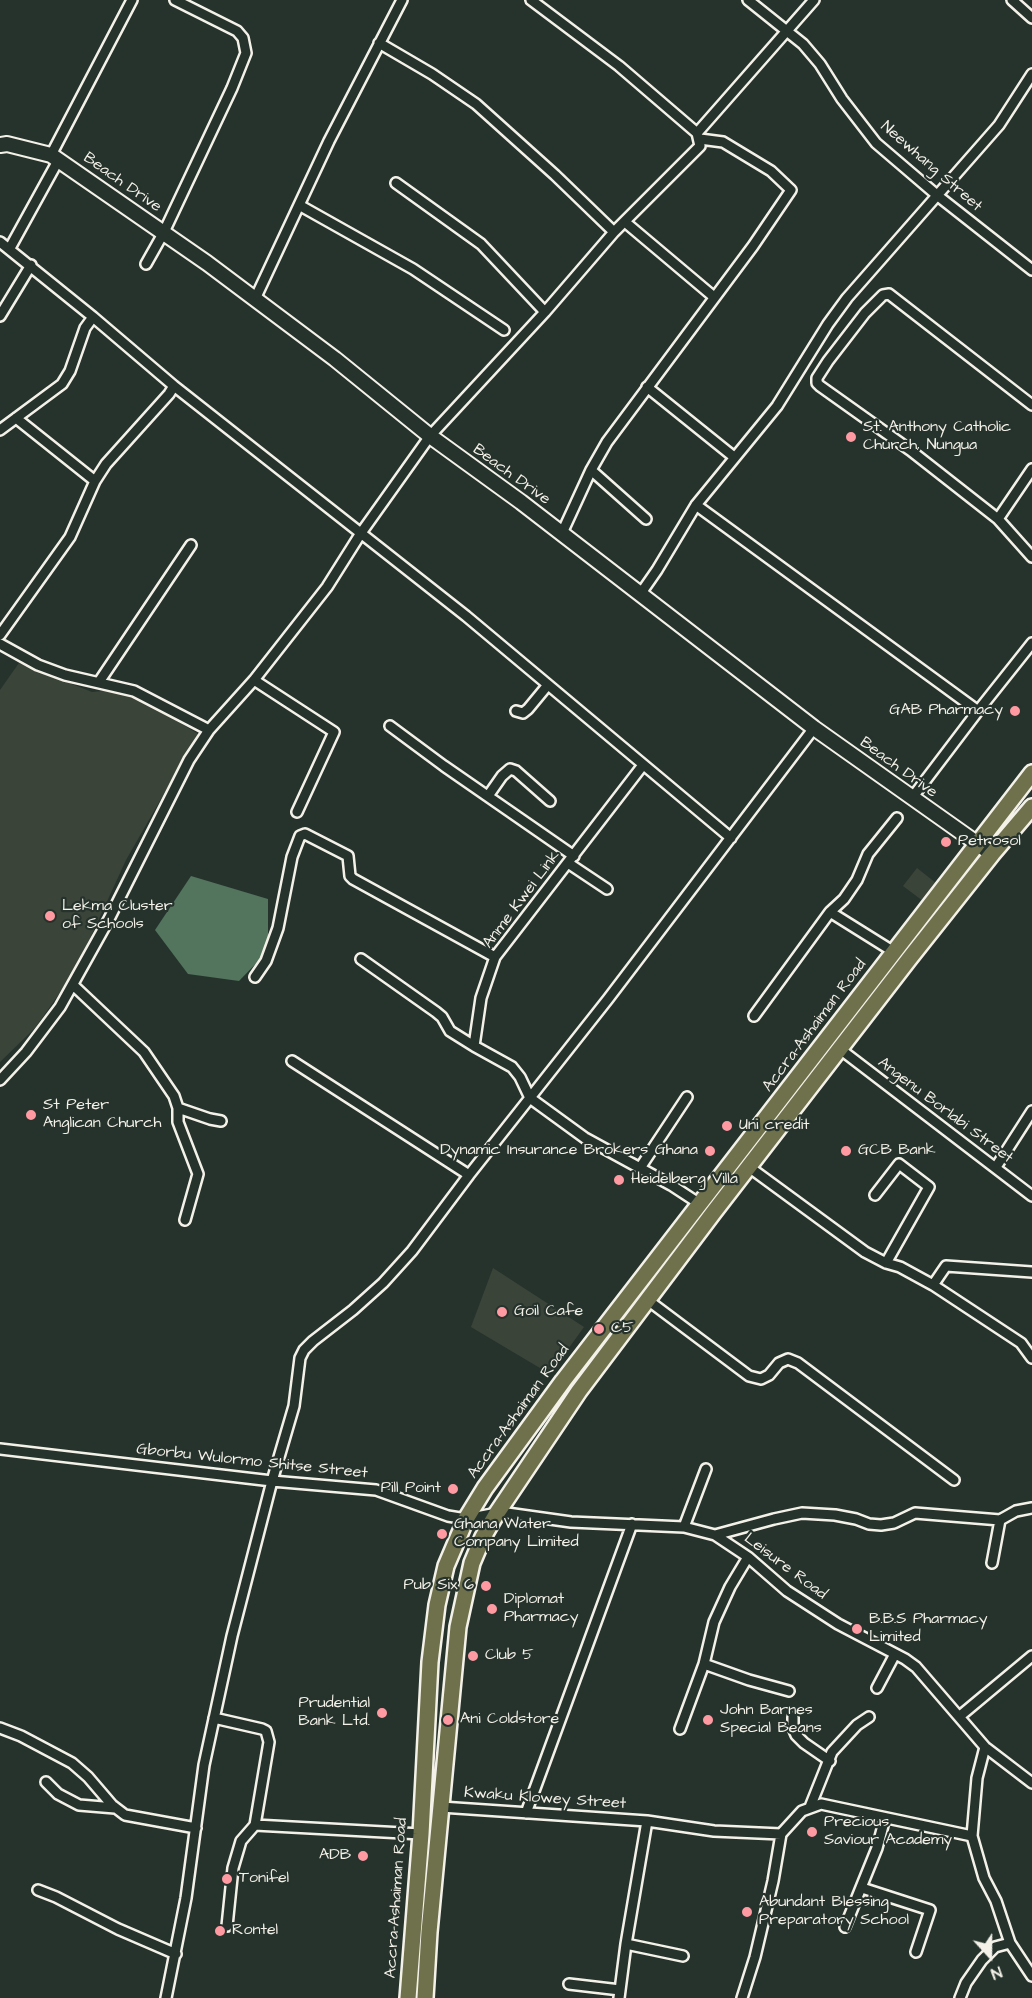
<!DOCTYPE html>
<html>
<head>
<meta charset="utf-8">
<style>
	body { margin:0 }
	#map { position:relative; width:1032px; height:1998px; overflow:hidden; background:#26332d; font-family:"Architects Daughter",sans-serif }
	canvas { display:block }
	.north { position:absolute; left:960px; top:1926px; width:60px; height:60px; -webkit-text-stroke:4px #26332d; paint-order:stroke; rotate:159deg; font-size:16px; font-weight:700; line-height:24px; text-align:center; color:#f4f1e8 }
	.north::after { content:''; display:block; margin:auto; width:21px; height:27px; background:#f4f1e8; clip-path:polygon(50% 0,100% 100%,50% 72%,0 100%) }
</style>
</head>
<body>
<div id="map">
<canvas width="1032" height="1998"></canvas>
<div class="north">N</div>
</div>
<script>
const ctx = document.querySelector('canvas').getContext('2d');
ctx.lineJoin = 'round';
function paint(path, color) { ctx.fillStyle = color; ctx.fill(path, 'evenodd'); }
const toPath = rows => new Path2D(rows.map(r => 'M' + r).join(''));
function trace(path, color, width, dash) { ctx.strokeStyle = color; ctx.lineWidth = width; ctx.lineCap = dash ? 'butt' : 'round'; ctx.setLineDash(dash || []); ctx.stroke(path); }
function label(font, color, halo, rows, align = 'center') {
  ctx.font = font + ' "Architects Daughter",sans-serif'; ctx.lineWidth = 4.5; ctx.setLineDash([]); ctx.textBaseline = 'middle'; ctx.strokeStyle = halo; ctx.fillStyle = color; for (const [text, x, y, turn = 0] of rows) {
    ctx.save(); ctx.translate(x, y); ctx.rotate((+turn || 0) * Math.PI / 180); ctx.textAlign = isNaN(turn) ? turn : align; if (halo) ctx.strokeText(text, 0, 0); ctx.fillText(text, 0, 0); ctx.restore();
  }
}
paint(toPath([
	[19,663,92,692,125,689,198,734,126,860,75,971,35,1028,0,1062,0,690],
	[917,868,941,887,927,904,903,886],
	[493,1268,584,1327,550,1374,471,1327]
]), '#3b4439');
paint(toPath([
	[191,876,268,899,268,951,239,981,188,974,155,930]
]), '#53745d');
const street = toPath([
	[748,0,803,44,820,64,842,99,876,143,938,196,1032,270],
	[1012,0,1032,18],
	[379,43,432,74,476,104,555,175,614,232],
	[697,133,814,0],
	[51,155,132,0],
	[396,183,481,244,545,312],
	[299,205,413,269,504,330],
	[625,222,714,297],
	[0,242,93,317,174,386,466,616,731,838],
	[10,248,59,159],
	[146,264,164,232,232,88,246,53,243,38,237,31,175,0],
	[255,299,329,141,402,0],
	[0,316,31,265],
	[647,387,734,457],
	[1032,405,889,294,883,295,865,313,828,361,817,378,817,383,820,386,910,450,998,519,1032,557],
	[16,418,95,481],
	[0,430,62,384,70,371,85,328,93,317],
	[591,470,646,519],
	[696,505,978,711],
	[998,519,1032,469],
	[562,533,591,470,607,442,753,246,791,190,771,171,723,142,700,139],
	[641,593,657,570,696,505,777,406,828,324,847,298,999,125,1032,74],
	[0,635,70,537,95,481,106,464,169,394,174,386],
	[0,644,38,665,65,675,134,691,209,730],
	[254,680,334,732,297,812],
	[99,682,191,545],
	[516,711,523,713,528,709,547,686],
	[390,726,444,766,574,856],
	[643,765,495,957,481,998,474,1046,512,1067,520,1077,530,1098,585,1138,671,1185,700,1204],
	[488,796,502,776,510,769,516,771,550,801],
	[912,798,978,711,1032,643],
	[568,863,607,889],
	[830,912,844,899,857,880,868,854,897,818],
	[361,959,436,1012,442,1017,450,1031,474,1046],
	[255,977,266,961,278,928,292,857,300,836,305,834,348,856,350,876,353,879,495,957],
	[73,985,144,1052,174,1096,178,1108,178,1122,198,1174,185,1220],
	[754,1016,830,912,894,952],
	[840,1049,1032,1196],
	[292,1061,469,1175,608,999,814,728],
	[0,1080,26,1052,60,1007,109,919,189,760,209,730,254,680,327,587,361,533,430,436,545,312,614,232,700,146,697,133,619,66,531,0],
	[178,1108,210,1119,221,1121],
	[749,1167,865,1252,886,1263,900,1267,933,1285,1021,1343,1032,1358],
	[996,1167,1032,1111],
	[640,1168,687,1097],
	[875,1195,899,1164,929,1187,886,1263],
	[933,1285,946,1266,1032,1272],
	[649,1301,749,1376,761,1379,769,1375,779,1363,788,1359,798,1363,954,1480],
	[0,1449,272,1481,376,1490,448,1516,466,1519,497,1513,507,1513,571,1522,684,1527,715,1535,748,1557,787,1591,838,1624,905,1659,916,1667,985,1747,1032,1783],
	[684,1527,706,1469],
	[715,1535,774,1519,802,1513,835,1515,856,1519,869,1524,881,1525,894,1523,915,1513,1000,1520],
	[992,1563,1000,1520,1016,1511,1032,1508],
	[704,1664,749,1680,789,1691],
	[877,1688,895,1654],
	[960,1716,1032,1656],
	[793,1717,793,1728,796,1735,804,1743,830,1761],
	[214,1718,262,1729,266,1731,269,1742,255,1825,241,1841,233,1868,227,1926],
	[0,1728,21,1736,72,1763,88,1777,112,1805,125,1815,196,1828],
	[680,1729,704,1664,714,1622,730,1587,748,1557],
	[985,1747,977,1778,972,1836,984,1878,996,1901,1010,1943,1032,1976],
	[46,1782,58,1794,79,1805,115,1808],
	[441,1807,647,1821],
	[810,1807,832,1752,857,1725,869,1717],
	[526,1813,632,1524],
	[255,1825,421,1834],
	[862,1888,930,1910,916,1952],
	[38,1890,56,1897,118,1929,176,1954],
	[845,1927,877,1848,885,1818],
	[626,1944,683,1956],
	[569,1984,620,1990],
	[166,1998,186,1898,204,1765,232,1636,272,1481,294,1406,300,1358,304,1350,313,1341,353,1310,383,1283,412,1251,469,1175],
	[619,1998,626,1944,647,1821,714,1831,781,1834],
	[742,1998,755,1957,773,1881,781,1834,802,1811,821,1804,972,1836],
	[960,1998,966,1983,982,1960,995,1947,1010,1943]
]);
const secondary = toPath([
	[0,145,7,144,51,155,207,263,335,359,430,436,521,502,814,728,992,854]
]);
const primary = toPath([
	[408,1998,421,1834,430,1662,437,1605,446,1566,466,1519,485,1488,563,1381,1032,773],
	[425,1998,429,1932,458,1627,472,1563,483,1537,497,1513,579,1391,713,1213,909,959,992,854,1032,807]
]);
trace(street, '#f4f1e8', 14);
trace(secondary, '#f4f1e8', 18);
trace(primary, '#f4f1e8', 20);
trace(street, '#26332d', 9);
trace(secondary, '#26332d', 14);
trace(primary, '#6e714b', 15);
for (const [x, y, r, color] of [
	[851,437,6,"#ff9aa2"],
	[1015,711,6,"#ff9aa2"],
	[946,842,6,"#ff9aa2"],
	[50,916,6,"#ff9aa2"],
	[31,1115,6,"#ff9aa2"],
	[727,1126,6,"#ff9aa2"],
	[710,1151,6,"#ff9aa2"],
	[846,1151,6,"#ff9aa2"],
	[619,1180,6,"#ff9aa2"],
	[502,1312,6,"#ff9aa2"],
	[599,1329,6,"#ff9aa2"],
	[453,1489,6,"#ff9aa2"],
	[442,1534,6,"#ff9aa2"],
	[486,1586,6,"#ff9aa2"],
	[492,1609,6,"#ff9aa2"],
	[857,1629,6,"#ff9aa2"],
	[473,1656,6,"#ff9aa2"],
	[382,1713,6,"#ff9aa2"],
	[448,1720,6,"#ff9aa2"],
	[708,1720,6,"#ff9aa2"],
	[812,1832,6,"#ff9aa2"],
	[363,1856,6,"#ff9aa2"],
	[227,1879,6,"#ff9aa2"],
	[747,1912,6,"#ff9aa2"],
	[220,1931,6,"#ff9aa2"]
]) { const dot = new Path2D(); dot.arc(x, y, r, 0, 2 * Math.PI); ctx.fillStyle = color; ctx.fill(dot); trace(dot, '#26332d', 2); }
label('16px', '#f4f1e8', '#26332d', [
	["Neewhang Street",931,167,41],
	["Beach Drive",122,183,35],
	["Beach Drive",511,475,36],
	["Beach Drive",898,768,36],
	["Anme Kwei Link",522,900,-53],
	["Accra-Ashaiman Road",815,1026,-53],
	["Angenu Borlabi Street",945,1111,37],
	["Accra-Ashaiman Road",519,1412,-54],
	["Gborbu Wulormo Shitse Street",252,1462,6],
	["Leisure Road",785,1567,37],
	["Kwaku Klowey Street",545,1799,4],
	["Accra-Ashaiman Road",397,1898,-86]
]);
label('16px', '#f4f1e8', '#26332d', [
	["St. Anthony Catholic",863,428],
	["Church, Nungua",863,446],
	["GAB Pharmacy",1003,711,"right"],
	["Petrosol",958,842],
	["Lekma Cluster",62,907],
	["of Schools",62,925],
	["St Peter",43,1106],
	["Anglican Church",43,1124],
	["Uni credit",739,1126],
	["Dynamic Insurance Brokers Ghana",698,1151,"right"],
	["GCB Bank",858,1151],
	["Heidelberg Villa",631,1180],
	["Goil Cafe",514,1312],
	["C5",611,1329],
	["Pill Point",441,1489,"right"],
	["Ghana Water",454,1525],
	["Company Limited",454,1543],
	["Pub Six 6",474,1586,"right"],
	["Diplomat",504,1600],
	["Pharmacy",504,1618],
	["B.B.S Pharmacy",869,1620],
	["Limited",869,1638],
	["Club 5",485,1656],
	["Prudential",370,1704,"right"],
	["Bank Ltd.",370,1722,"right"],
	["John Barnes",720,1711],
	["Special Beans",720,1729],
	["Ani Coldstore",460,1720],
	["Precious",824,1823],
	["Saviour Academy",824,1841],
	["ADB",351,1856,"right"],
	["Tonifel",239,1879],
	["Abundant Blessing",759,1903],
	["Preparatory School",759,1921],
	["Rontel",232,1931]
], 'left');
</script>
</body>
</html>
